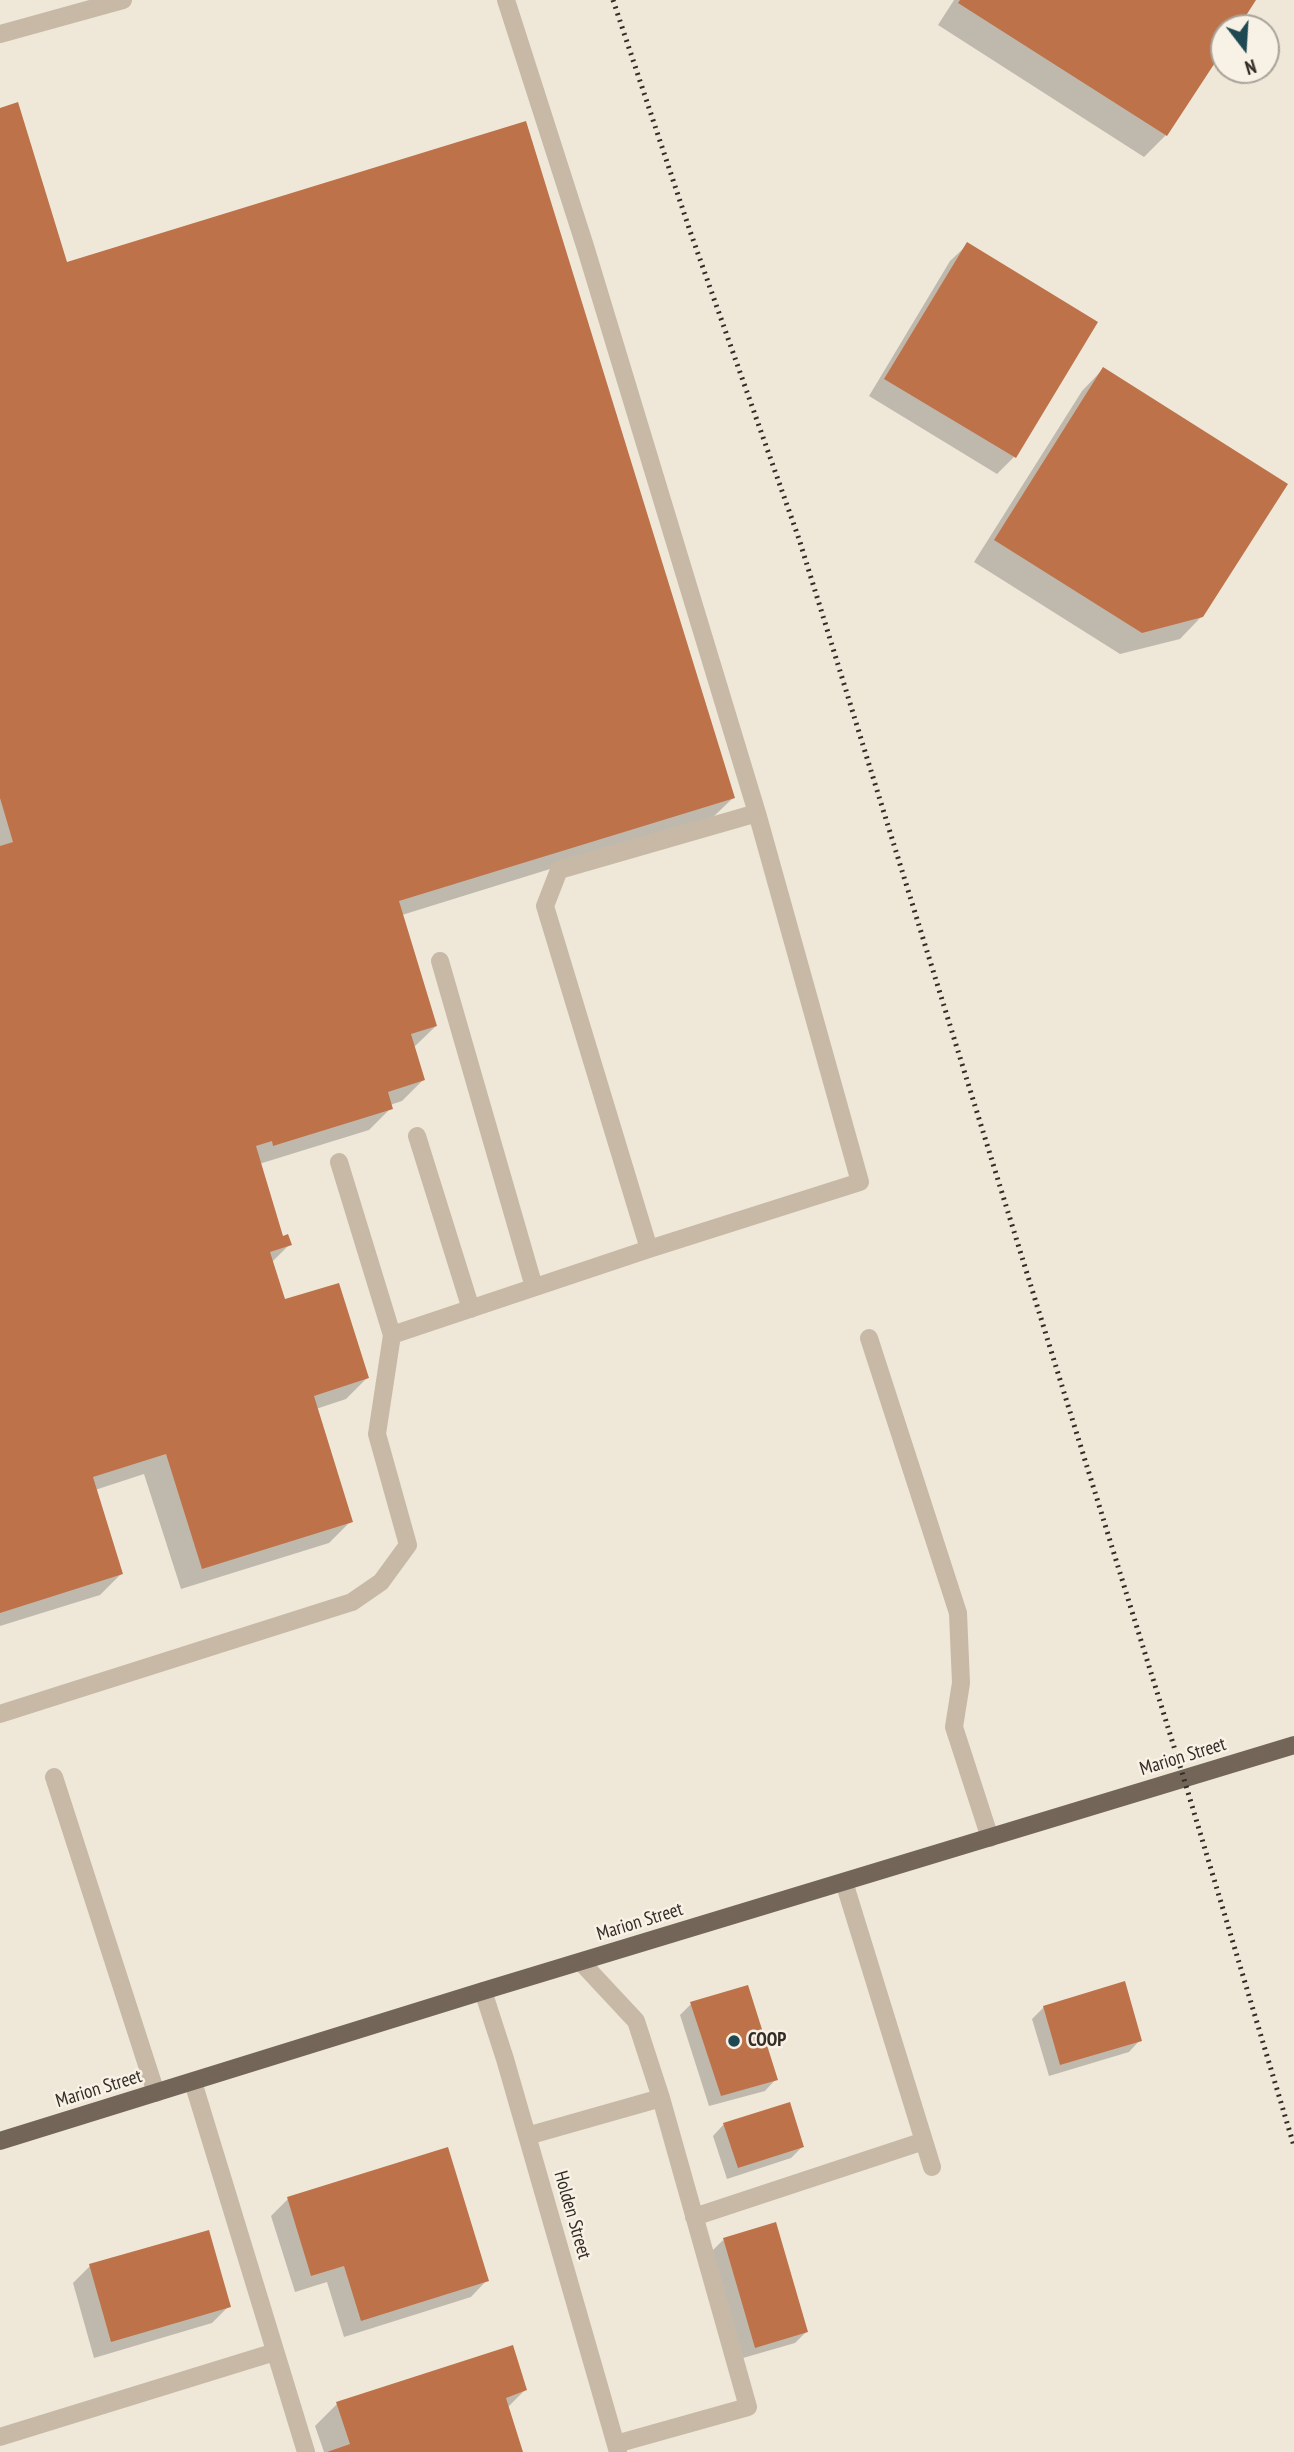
<!DOCTYPE html>
<html>
<head>
<meta charset="utf-8">
<style>
	body { margin:0 }
	#map { position:relative; width:1294px; height:2452px; overflow:hidden; background:#efe8d9; font-family:"PT Sans Narrow",sans-serif }
	canvas { display:block }
	.north { position:absolute; left:1210px; top:14px; width:70px; height:70px; box-sizing:border-box; background:#f8f1e5; border:2px solid #a9a299; border-radius:50%; rotate:163deg; font-size:19px; font-weight:700; line-height:28px; text-align:center; color:#332c27 }
	.north::after { content:''; display:block; margin:auto; width:24px; height:32px; background:#1f4952; clip-path:polygon(50% 0,100% 100%,50% 72%,0 100%) }
</style>
</head>
<body>
<div id="map">
<canvas width="1294" height="2452"></canvas>
<div class="north">N</div>
</div>
<script>
const ctx = document.querySelector('canvas').getContext('2d');
ctx.lineJoin = 'round';
function paint(path, color) { ctx.fillStyle = color; ctx.fill(path, 'evenodd'); }
const toPath = rows => new Path2D(rows.map(r => 'M' + r).join(''));
function trace(path, color, width, dash) { ctx.strokeStyle = color; ctx.lineWidth = width; ctx.lineCap = dash ? 'butt' : 'round'; ctx.setLineDash(dash || []); ctx.stroke(path); }
function label(font, color, halo, rows, align = 'center') {
  ctx.font = font + ' "PT Sans Narrow",sans-serif'; ctx.lineWidth = 5; ctx.setLineDash([]); ctx.textBaseline = 'middle'; ctx.strokeStyle = halo; ctx.fillStyle = color; for (const [text, x, y, turn = 0] of rows) {
    ctx.save(); ctx.translate(x, y); ctx.rotate((+turn || 0) * Math.PI / 180); ctx.textAlign = isNaN(turn) ? turn : align; if (halo) ctx.strokeText(text, 0, 0); ctx.fillText(text, 0, 0); ctx.restore();
  }
}
paint(toPath([
	[954,0,1254,0,1236,28,1224,28,1224,46,1166,135,1144,157,938,25],
	[0,110,66,264,733,798,711,819,402,915,436,1026,413,1048,423,1080,402,1101,390,1105,391,1108,369,1130,259,1164,282,1238,290,1244,271,1263,283,1302,367,1378,346,1399,316,1409,351,1521,329,1543,181,1589,144,1474,95,1490,121,1574,100,1595,0,1626],
	[967,245,1096,322,1014,457,997,474,869,396,950,261],
	[1103,369,1202,616,1180,639,1120,654,974,562,1082,391],
	[691,2004,776,2079,765,2091,709,2106,680,2015],
	[1044,2007,1140,2040,1129,2052,1049,2076,1032,2019],
	[724,2124,802,2147,791,2158,727,2179,713,2136],
	[288,2199,487,2280,471,2297,344,2337,327,2282,295,2292,271,2216],
	[723,2240,806,2332,795,2343,743,2358,712,2251],
	[90,2266,229,2306,212,2323,94,2358,73,2283],
	[525,2390,507,2408,522,2452,324,2452,315,2426,337,2404]
]), '#0003');
paint(toPath([
	[960,0,1256,0,1238,28,1224,28,1224,49,1167,136,958,3],
	[18,102,67,262,526,121,735,798,399,901,437,1026,411,1034,425,1080,388,1092,393,1109,273,1146,272,1141,256,1146,283,1236,288,1234,292,1245,270,1252,285,1299,339,1283,369,1378,314,1396,353,1522,202,1569,166,1454,93,1477,123,1574,0,1613,0,846,13,842,0,798,0,108],
	[967,242,1098,322,1016,458,884,379],
	[1103,367,1288,484,1203,617,1142,633,994,540],
	[1125,1981,1142,2041,1060,2065,1043,2006],
	[748,1985,778,2080,721,2096,690,2002],
	[790,2102,804,2147,738,2168,723,2123],
	[448,2147,489,2281,361,2321,344,2266,311,2276,287,2197],
	[776,2222,808,2332,755,2348,723,2238],
	[209,2230,231,2307,111,2342,89,2264],
	[513,2345,527,2390,506,2398,523,2452,327,2452,350,2444,336,2402]
]), '#be7249');
trace(toPath([
	[0,34,123,0],
	[440,961,534,1287],
	[417,1136,471,1309],
	[649,1249,545,906,559,870,757,813],
	[392,1335,649,1249,860,1182,757,813,585,246,506,0],
	[869,1338,958,1613,961,1683,954,1727,990,1838],
	[0,1714,352,1602,381,1582,408,1545,377,1434,392,1335,339,1162],
	[54,1777,156,2093],
	[844,1882,932,2167],
	[581,1962,636,2021,661,2098],
	[483,1991,505,2059,618,2452],
	[193,2082,306,2452],
	[527,2136,661,2098,748,2407,616,2444],
	[694,2217,924,2141],
	[0,2437,275,2352]
]), '#c7b9a6', 18);
trace(toPath([
	[0,2141,483,1991,1294,1745]
]), '#746559', 18);
trace(toPath([
	[613,0,690,231,799,539,1184,1779,1294,2146]
]), '#332c27', 5, [2, 5]);
for (const [x, y, r, color] of [
	[734,2041,7,"#1f4952"]
]) { const dot = new Path2D(); dot.arc(x, y, r, 0, 2 * Math.PI); ctx.fillStyle = color; ctx.fill(dot); trace(dot, '#f8f1e5', 2.5); }
label('19px', '#332c27', '#f8f1e5', [
	["Marion Street",1183,1757,-17],
	["Marion Street",640,1922,-17],
	["Marion Street",99,2089,-17],
	["Holden Street",572,2215,74]
]);
label('bold 19px', '#332c27', '#f8f1e5', [
	["COOP",748,2041]
], 'left');
</script>
</body>
</html>
